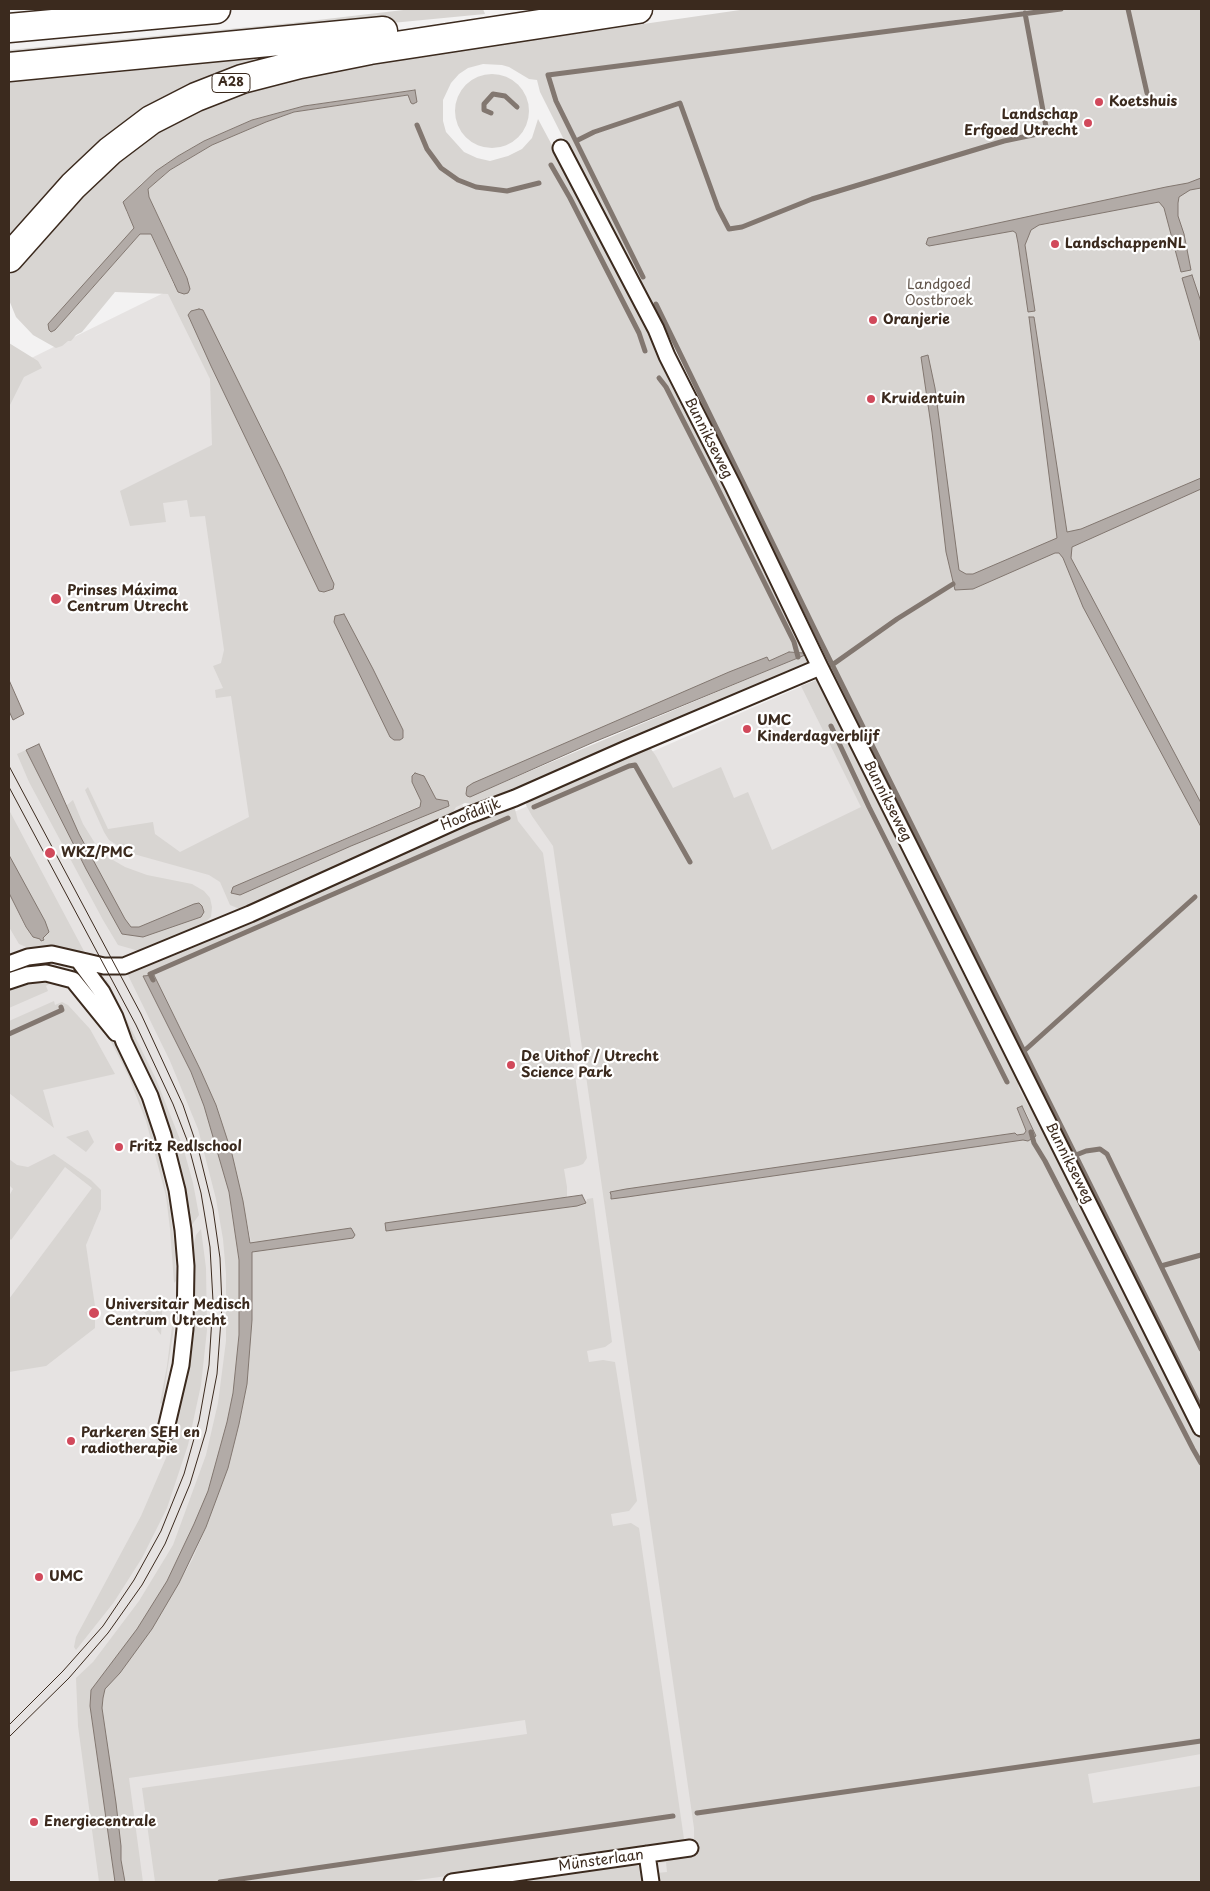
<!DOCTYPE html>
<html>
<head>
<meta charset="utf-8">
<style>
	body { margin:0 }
	#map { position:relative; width:1210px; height:1891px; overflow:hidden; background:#f3f2f2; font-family:"Playpen Sans",sans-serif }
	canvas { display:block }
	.frame { position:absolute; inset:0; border:10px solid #3b2a1e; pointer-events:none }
</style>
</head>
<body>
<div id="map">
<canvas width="1210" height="1891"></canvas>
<div class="frame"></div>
</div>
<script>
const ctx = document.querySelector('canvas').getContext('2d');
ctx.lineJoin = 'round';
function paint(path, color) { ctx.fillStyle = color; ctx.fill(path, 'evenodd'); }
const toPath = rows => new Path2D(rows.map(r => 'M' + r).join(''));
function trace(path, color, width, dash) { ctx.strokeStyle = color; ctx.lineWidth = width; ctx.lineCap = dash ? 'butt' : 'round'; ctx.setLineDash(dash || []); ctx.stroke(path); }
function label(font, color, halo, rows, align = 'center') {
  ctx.font = font + ' "Playpen Sans",sans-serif'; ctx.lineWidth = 4.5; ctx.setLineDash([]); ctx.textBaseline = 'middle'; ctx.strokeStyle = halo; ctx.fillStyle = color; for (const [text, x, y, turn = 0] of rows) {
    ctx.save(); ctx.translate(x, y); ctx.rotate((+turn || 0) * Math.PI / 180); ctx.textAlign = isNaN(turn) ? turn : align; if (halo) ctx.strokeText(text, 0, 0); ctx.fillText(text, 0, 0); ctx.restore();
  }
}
paint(toPath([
	[196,277,475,829,816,680,1201,1434,1201,1882,9,1882,9,369]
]), '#e6e3e2');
paint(toPath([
	[412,9,483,9,485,14,9,60,9,50,292,23],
	[747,9,1201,9,1201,1417,829,676,822,648,661,321,658,327,650,307,651,301,643,285,633,277,540,92,537,80,529,79,509,67,502,65,483,64,468,68,459,74,451,83,443,100,443,121,446,132,464,152,477,158,490,161,508,156,522,149,532,138,538,119,653,334,661,364,670,373,808,656,807,664,796,671,481,805,465,803,456,807,448,819,240,909,230,905,220,882,209,875,130,853,109,840,104,832,85,790,88,787,108,829,153,822,155,834,180,852,249,817,231,696,216,698,215,690,223,688,213,666,221,663,224,650,205,516,190,517,187,500,163,503,166,522,130,526,120,491,212,445,210,379,168,294,115,292,82,332,76,335,71,341,68,341,62,346,56,348,33,335,16,317,9,300,9,276,65,213,100,177,143,141,185,115,225,98,316,75,498,43,512,43],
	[1013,15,930,28,891,31,967,18],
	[415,90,411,103,409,95,294,112,266,122,212,145,170,170,148,189,149,197,187,278,174,285,151,234,140,234,55,330,51,332,131,233,134,228,133,224,126,211,141,184,178,156,204,141,252,120,304,106],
	[199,309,203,310,282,470,334,584,333,589,324,592,319,591,211,366,188,316,191,311],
	[344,614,373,669,403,730,394,740,390,737,334,622],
	[789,652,804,653,804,655,469,797,767,658,768,662],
	[424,776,436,799,449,803,449,806,351,846,240,895,231,890,233,887,420,806,421,801,412,782],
	[311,51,222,77,9,243,9,82,102,74],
	'455 111a37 37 0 1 1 74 0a37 37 0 1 1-74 0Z',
	[9,343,38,361,42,368,24,377,9,407],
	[819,679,901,844,911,865,912,875,922,894,929,901,1020,1081,1018,1084,1019,1089,1029,1107,1036,1113,1047,1132,1201,1436,1201,1754,1088,1774,1093,1803,1201,1786,1201,1882,658,1882,657,1873,667,1872,666,1862,659,1863,662,1859,694,1844,694,1828,553,846,532,816,526,805,527,801,647,748,651,749,656,756,673,788,721,767,734,798,748,792,772,850,861,807,801,686],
	[1022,1106,1028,1116,1036,1136,1025,1133,1025,1128,1017,1108],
	[26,750,55,808,67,805,73,800,83,824,101,853,125,867,147,875,192,884,204,891,210,898,212,907,211,917,197,929,139,951,118,945,103,920,29,782,17,754],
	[512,807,515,809,518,821,543,853,587,1158,583,1164,578,1166,564,1169,567,1187,567,1207,586,1203,587,1199,593,1198,612,1342,605,1347,587,1351,589,1362,603,1360,615,1362,637,1501,629,1511,611,1514,613,1526,631,1523,639,1528,684,1839,681,1842,675,1845,403,1882,155,1882,142,1788,527,1734,525,1720,129,1778,143,1882,125,1882,121,1860,121,1846,116,1803,102,1708,103,1698,105,1689,120,1673,152,1629,192,1560,206,1527,228,1468,239,1424,247,1384,252,1320,252,1252,250,1236,232,1154,216,1105,200,1069,154,975,143,976,191,1072,204,1106,229,1192,239,1260,239,1335,233,1393,227,1422,208,1491,194,1524,167,1581,137,1629,91,1690,90,1706,115,1882,99,1882,78,1726,76,1678,93,1662,139,1601,173,1545,206,1455,218,1403,226,1341,226,1274,223,1239,216,1199,198,1129,170,1061,126,971,504,808],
	[9,810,85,953,80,956,26,947,19,944,9,927,9,893,25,927,33,937,40,939,41,941,44,940,45,921,9,855],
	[58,978,46,986,48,991,9,1008,9,985],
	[107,980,156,1079,183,1147,193,1183,199,1215,191,1226,177,1153,160,1104,102,982],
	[75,994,107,1029,116,1045,130,1074,149,1123,160,1162,170,1210,175,1251,176,1281,174,1283,170,1229,166,1196,146,1121,128,1075,105,1030],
	[54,1001,55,1005,62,1002,68,1005,90,1029,115,1074,43,1090,54,1128,9,1093,9,1021],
	[88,1130,94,1142,86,1152,66,1137],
	[54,1154,91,1180,101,1190,101,1209,86,1245,95,1306,95,1328,46,1366,9,1372,9,1299,92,1188,65,1167,11,1240,9,1238,9,1196,13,1189,9,1185,9,1159,17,1165,28,1167],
	[201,1229,206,1268,207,1330,201,1385,188,1445,167,1508,142,1558,114,1602,76,1650,74,1647,76,1637,141,1516,166,1458,184,1390,192,1324,193,1248,196,1235],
	[162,1307,162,1319,161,1335,144,1312],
	[172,1326,174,1328,162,1404,160,1403,167,1366],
	[626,1864,638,1866,643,1871,645,1882,501,1882]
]), '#d8d5d2');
const water = toPath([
	[415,90,417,102,413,104,411,103,408,95,294,112,266,122,212,145,170,170,148,189,149,197,187,278,190,289,188,293,184,294,178,292,151,234,140,234,55,330,51,332,49,330,48,324,134,228,123,202,156,171,178,156,204,141,252,120,304,106,415,90],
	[1201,178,1201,188,1190,190,1179,197,1178,203,1178,216,1184,234,1191,270,1181,272,1164,208,1159,202,1039,225,1031,230,1025,245,1035,311,1028,312,1018,243,1016,233,1013,231,929,246,926,244,928,238,1166,187,1188,183,1201,178],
	[1192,275,1201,302,1201,343,1182,278,1192,275],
	[199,309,203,310,282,470,334,584,333,589,324,592,319,591,211,366,188,315,191,311,199,309],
	[1029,317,1034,317,1067,532,1081,529,1201,478,1201,489,1072,547,1071,558,1201,803,1201,827,1083,607,1063,558,1059,553,1055,553,973,589,955,590,946,552,932,432,921,357,928,355,935,388,959,570,966,574,973,574,1057,538,1029,317],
	[344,614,373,669,403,730,403,738,400,740,394,740,390,737,334,622,335,616,344,614],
	[789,652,804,653,805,655,594,742,470,797,467,796,466,794,467,787,473,783,729,672,767,657,769,661,789,652],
	[9,680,24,714,13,720,9,711,9,680],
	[39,744,79,834,125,919,131,927,139,927,194,904,199,903,202,906,204,912,201,917,143,937,122,934,86,869,26,750,39,744],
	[415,773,424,776,436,799,448,801,449,806,351,846,240,895,231,893,233,887,420,807,421,801,412,782,412,776,415,773],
	[9,855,45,921,49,932,43,938,44,940,41,941,40,939,33,937,26,927,9,893,9,855],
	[154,975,200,1069,216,1105,232,1154,243,1201,250,1243,351,1228,355,1235,353,1238,252,1252,252,1320,247,1384,239,1424,228,1468,206,1527,179,1583,152,1629,120,1673,105,1689,103,1698,102,1708,116,1803,121,1846,121,1860,125,1882,115,1882,90,1706,91,1690,137,1629,167,1581,194,1524,208,1491,227,1422,233,1393,239,1335,239,1260,229,1192,204,1106,191,1072,143,976,154,975],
	[1022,1106,1036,1136,1028,1141,1023,1140,627,1197,611,1199,611,1195,610,1192,626,1189,1015,1133,1017,1135,1024,1134,1026,1131,1025,1128,1017,1108,1022,1106],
	[582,1195,586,1203,577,1206,386,1231,385,1223,582,1195]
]);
paint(water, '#b2aba7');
trace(water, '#827770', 1);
trace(toPath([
	[1128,9,1147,93],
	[491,113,484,110,484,104,493,94,505,96,517,107],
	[417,125,427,149,441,168,458,180,476,187,507,191,539,183],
	[576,141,594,132,680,103,718,208,729,229,742,227,812,199,1004,141,1047,132,1025,13],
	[551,165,570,198,639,333,645,351],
	[643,277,556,101,548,75,1061,9],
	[656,304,819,638,1201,1408],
	[659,378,666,387,716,485,794,642,798,657],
	[832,665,897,619,953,584],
	[831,726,869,807,1007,1082],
	[534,807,629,766,635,765,690,862],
	[153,980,150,974,508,818],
	[9,1034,62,1010,61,1007],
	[1024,1051,1195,897],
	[1031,1132,1034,1143,1045,1161,1193,1449,1201,1463],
	[1076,1155,1086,1151,1100,1149,1107,1154,1201,1349],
	[1161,1266,1201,1255],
	[697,1813,1201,1741],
	[220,1882,673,1816]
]), '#827770', 5);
const street = toPath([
	[561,148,656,329,667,356,733,486,820,667,1201,1428],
	[79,961,102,992,115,1017,124,1042,150,1096,163,1135,177,1190,183,1230,186,1266,185,1329,181,1365,165,1433],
	[9,964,28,957,52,954,104,966,124,966,250,914,467,816,515,798,626,749,820,667],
	[9,981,27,975,46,973,73,980,116,1033],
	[647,1854,651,1882],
	[452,1882,690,1848]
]);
const highway = toPath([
	[9,28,216,9],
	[9,67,383,31],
	[9,258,73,186,110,151,151,120,196,97,242,79,300,64,370,50,638,9]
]);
trace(street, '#3b2a1e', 19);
trace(highway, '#3b2a1e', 31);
trace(street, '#fff', 15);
trace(highway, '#fff', 28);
trace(toPath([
	[9,766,141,1014,183,1105,199,1152,213,1209,220,1258,222,1306,217,1374,206,1431,190,1484,165,1544,142,1585,108,1633,69,1678,9,1737],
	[9,787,136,1025,173,1104,187,1140,201,1193,210,1247,213,1301,209,1365,199,1421,184,1474,161,1531,134,1580,103,1626,63,1671,9,1725]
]), '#3b2a1e', 1);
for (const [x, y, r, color] of [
	[1099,102,5,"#d1495b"],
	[1088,123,5,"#d1495b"],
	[1055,244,5,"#d1495b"],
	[873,320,5,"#d1495b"],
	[871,399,5,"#d1495b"],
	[56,599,6,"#d1495b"],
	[747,729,5,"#d1495b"],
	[50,853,6,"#d1495b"],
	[511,1065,5,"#d1495b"],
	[119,1147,5,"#d1495b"],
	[94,1313,6,"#d1495b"],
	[71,1441,5,"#d1495b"],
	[39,1577,5,"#d1495b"],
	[34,1822,5,"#d1495b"]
]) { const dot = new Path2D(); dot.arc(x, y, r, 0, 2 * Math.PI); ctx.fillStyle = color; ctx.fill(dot); trace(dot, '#fff', 2); }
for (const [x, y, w] of [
	[231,83,38]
]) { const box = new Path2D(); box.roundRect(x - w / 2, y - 9.5, w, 19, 4); ctx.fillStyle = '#fff'; ctx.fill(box); trace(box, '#3b2a1e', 1); }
label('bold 12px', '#3b2a1e', null, [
	["A28",231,83]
]);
label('bold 14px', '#3b2a1e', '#fff', [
	["Koetshuis",1109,102],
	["Landschap",1078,115,"right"],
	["Erfgoed Utrecht",1078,131,"right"],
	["LandschappenNL",1065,244],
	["Oranjerie",883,320],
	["Kruidentuin",881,399],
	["Prinses Máxima",67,591],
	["Centrum Utrecht",67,607],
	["UMC",757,721],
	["Kinderdagverblijf",757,737],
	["WKZ/PMC",61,853],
	["De Uithof / Utrecht",521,1057],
	["Science Park",521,1073],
	["Fritz Redlschool",129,1147],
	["Universitair Medisch",105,1305],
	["Centrum Utrecht",105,1321],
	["Parkeren SEH en",81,1433],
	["radiotherapie",81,1449],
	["UMC",49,1577],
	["Energiecentrale",44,1822]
], 'left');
label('14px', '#62554b', '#fff', [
	["Landgoed",939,285],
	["Oostbroek",939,301]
]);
label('14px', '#3b2a1e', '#fff', [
	["Bunnikseweg",708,438,63],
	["Bunnikseweg",887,801,63],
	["Hoofddijk",471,815,-22],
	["Bunnikseweg",1069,1163,63],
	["Münsterlaan",601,1861,-8]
]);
</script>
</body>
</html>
